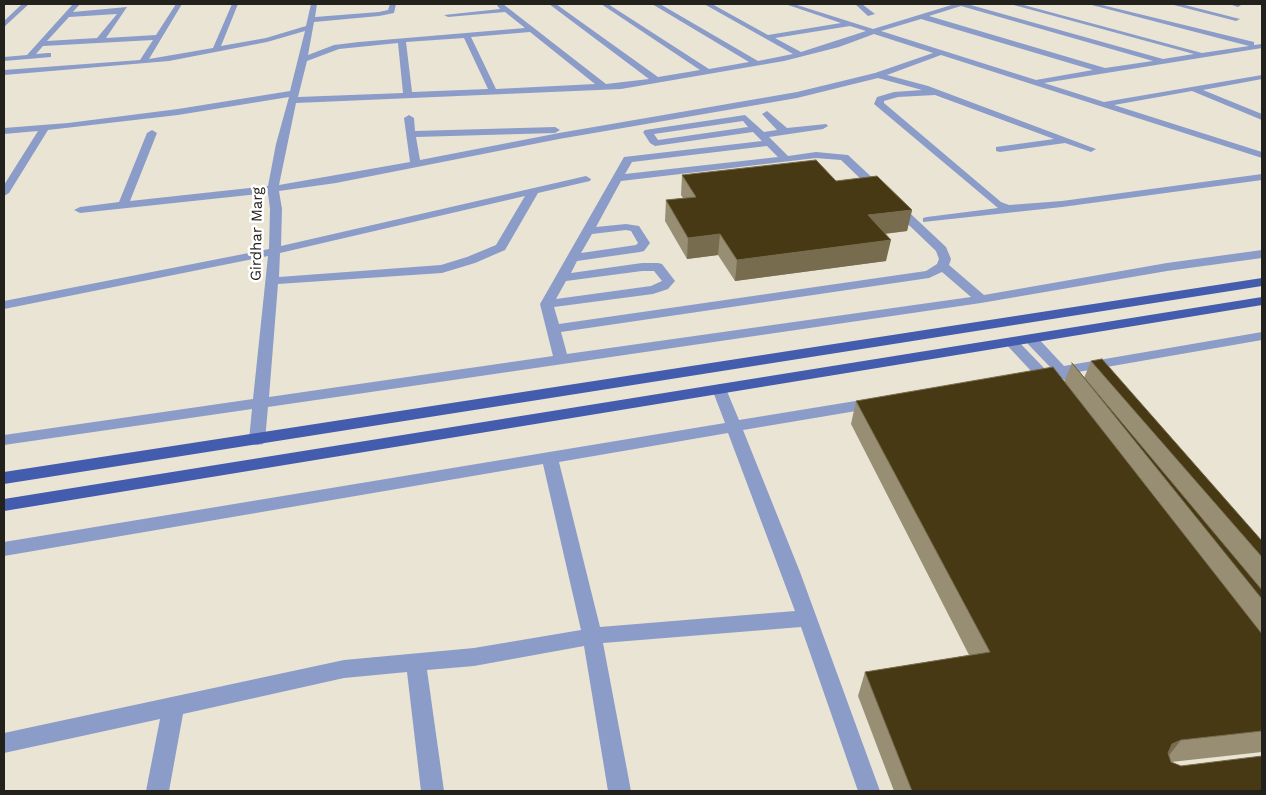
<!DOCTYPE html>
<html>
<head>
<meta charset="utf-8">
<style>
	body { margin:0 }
	#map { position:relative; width:1266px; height:795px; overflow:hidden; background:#eae4d4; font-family:"Work Sans",sans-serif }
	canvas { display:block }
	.frame { position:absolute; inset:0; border:5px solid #23211b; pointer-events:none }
</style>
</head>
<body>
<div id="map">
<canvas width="1266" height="795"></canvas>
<div class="frame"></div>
</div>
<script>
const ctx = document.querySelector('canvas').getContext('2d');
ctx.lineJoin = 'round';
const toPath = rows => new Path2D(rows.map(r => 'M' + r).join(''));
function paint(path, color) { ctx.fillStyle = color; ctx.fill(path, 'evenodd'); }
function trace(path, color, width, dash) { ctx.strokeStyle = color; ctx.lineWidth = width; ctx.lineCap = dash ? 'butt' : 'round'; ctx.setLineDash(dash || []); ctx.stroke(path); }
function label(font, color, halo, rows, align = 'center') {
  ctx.font = font + ' "Work Sans",sans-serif'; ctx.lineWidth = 5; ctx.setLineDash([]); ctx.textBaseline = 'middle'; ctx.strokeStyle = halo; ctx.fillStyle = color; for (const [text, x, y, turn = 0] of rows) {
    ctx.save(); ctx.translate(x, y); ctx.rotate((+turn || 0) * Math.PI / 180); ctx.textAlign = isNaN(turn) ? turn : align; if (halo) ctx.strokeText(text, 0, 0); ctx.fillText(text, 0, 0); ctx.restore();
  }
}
paint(toPath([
	[22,4,29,4,4,27,4,21,22,4],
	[73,4,80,4,73,12,127,7,106,38,156,35,176,4,182,4,149,59,213,48,232,4,238,4,221,46,266,38,306,26,311,4,317,4,315,17,379,12,388,10,390,4,396,4,394,13,379,16,314,22,308,55,334,45,359,42,525,28,505,12,448,17,444,15,500,9,496,4,503,4,606,84,649,79,549,4,556,4,658,77,700,70,601,4,608,4,709,69,749,62,652,4,660,4,758,61,793,54,704,4,712,4,768,35,841,23,785,4,794,4,873,29,955,4,967,4,1163,59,1194,54,1010,4,1020,4,1202,53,1249,46,1088,4,1098,4,1254,42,1254,45,1262,44,1262,48,1044,83,1104,102,1262,75,1262,79,1203,90,1262,114,1262,120,1192,91,1114,105,1262,152,1262,158,941,55,887,75,928,86,1096,149,1091,152,1065,143,1000,152,996,151,996,147,1054,139,935,95,898,97,884,101,884,103,1001,202,1009,205,1062,201,1262,174,1262,180,1062,207,923,222,923,218,927,217,998,208,874,104,877,97,894,92,922,90,878,78,797,98,559,139,336,183,279,191,282,209,281,246,586,176,591,179,590,181,538,193,505,250,475,263,442,273,278,284,269,397,553,356,540,304,624,157,762,141,753,132,655,146,650,143,643,132,645,130,745,115,764,132,777,130,762,114,767,111,787,128,826,124,828,126,823,129,769,137,788,156,816,152,848,155,946,247,951,259,949,265,984,295,1167,263,1262,250,1262,258,1167,271,981,303,268,407,265,440,263,444,257,445,251,444,249,440,252,409,4,445,4,435,253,399,268,256,4,309,4,301,269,249,270,209,268,193,80,213,74,210,80,207,119,202,147,133,152,130,157,133,130,201,268,186,276,144,289,97,178,115,48,130,9,193,4,196,4,185,38,131,4,134,4,128,68,123,178,109,290,91,305,31,267,42,169,61,4,75,4,70,140,60,153,40,43,46,36,54,48,53,51,53,51,57,4,61,4,57,27,55,73,4],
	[961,6,1153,61,1105,68,929,16,961,6],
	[117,14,97,38,47,41,69,17,117,14],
	[921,19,1093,70,1036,80,881,31,921,19],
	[850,26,866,31,801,52,775,38,850,26],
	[530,32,595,84,496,89,471,37,530,32],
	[874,34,933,53,875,73,797,92,559,133,420,160,416,137,555,133,560,130,555,127,415,131,414,118,409,115,404,118,410,162,279,185,296,103,621,89,784,61,839,47,874,34],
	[464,38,488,89,412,92,406,42,464,38],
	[398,43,403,93,298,97,307,61,339,49,398,43],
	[743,121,748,127,658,140,654,134,743,121],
	[767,146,778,157,625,174,632,162,767,146],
	[816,158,841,160,936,251,939,259,937,264,926,271,559,324,554,307,653,294,668,289,675,281,662,264,658,263,642,263,571,273,577,261,640,252,644,251,650,243,639,226,626,224,596,227,621,181,816,158],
	[525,196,496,245,467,257,441,265,279,277,280,253,525,196],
	[626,230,631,231,638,243,636,245,581,253,592,234,626,230],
	[642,271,654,271,662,281,651,286,556,299,566,281,642,271],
	[942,272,971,297,567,354,561,332,929,278,942,272],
	[855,4,862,4,875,14,868,16,855,4],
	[1170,4,1181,4,1240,19,1236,21,1170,4],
	[1229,4,1241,4,1241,5,1238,7,1229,4],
	[1262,332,1262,340,1072,373,1073,376,1071,379,1066,381,1058,376,1052,377,1054,380,1052,383,1047,385,1032,378,1030,375,1032,372,1004,342,1006,339,1016,339,1045,369,1051,368,1026,342,1024,339,1026,336,1036,336,1064,366,1262,332],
	[719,384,726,389,739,420,874,398,882,403,874,408,743,430,800,572,880,791,858,791,801,627,603,643,631,791,608,791,584,646,474,666,427,670,444,791,421,791,407,672,344,678,183,714,169,791,146,791,160,719,4,753,4,733,344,660,474,648,581,630,543,464,4,556,4,542,725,423,712,389,719,384],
	[728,433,795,611,600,627,559,462,728,433]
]), '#8c9cc9');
paint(toPath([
	[1262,278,1262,286,4,484,4,472,1262,278],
	[1262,297,1262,305,4,511,4,499,1262,297]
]), '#445cad');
paint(toPath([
	[682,175,836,181,912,210,907,231,885,234,886,261,735,281,718,255,687,259,665,221,666,200,683,198,681,195],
	[1091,361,1262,541,1262,752,1171,762,1181,766,1262,791,894,791,858,696,865,672,969,655,851,424,856,401,1064,382,1072,363,1084,378]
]), '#988e74');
paint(toPath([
	[912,210,907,231,864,236,868,215],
	[720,234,718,255,687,259,688,238],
	[891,240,886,261,735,281,737,260],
	[1181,740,1163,763,1172,744]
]), '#776c4e');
const building = toPath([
	[816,160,836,181,877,176,912,210,868,215,891,240,737,260,720,234,688,238,666,200,696,197,682,175,816,160],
	[1102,359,1262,541,1262,557,1091,361,1102,359],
	[1072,363,1262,590,1262,599,1072,363],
	[1053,367,1262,634,1262,731,1181,740,1172,744,1168,753,1171,762,1181,766,1262,756,1262,791,912,791,865,672,990,652,856,401,1053,367]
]);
paint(building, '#463914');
trace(building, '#776c4e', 1);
label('15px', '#23211b', '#fff', [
	["Girdhar Marg",257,234,-89]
]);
</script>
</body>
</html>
